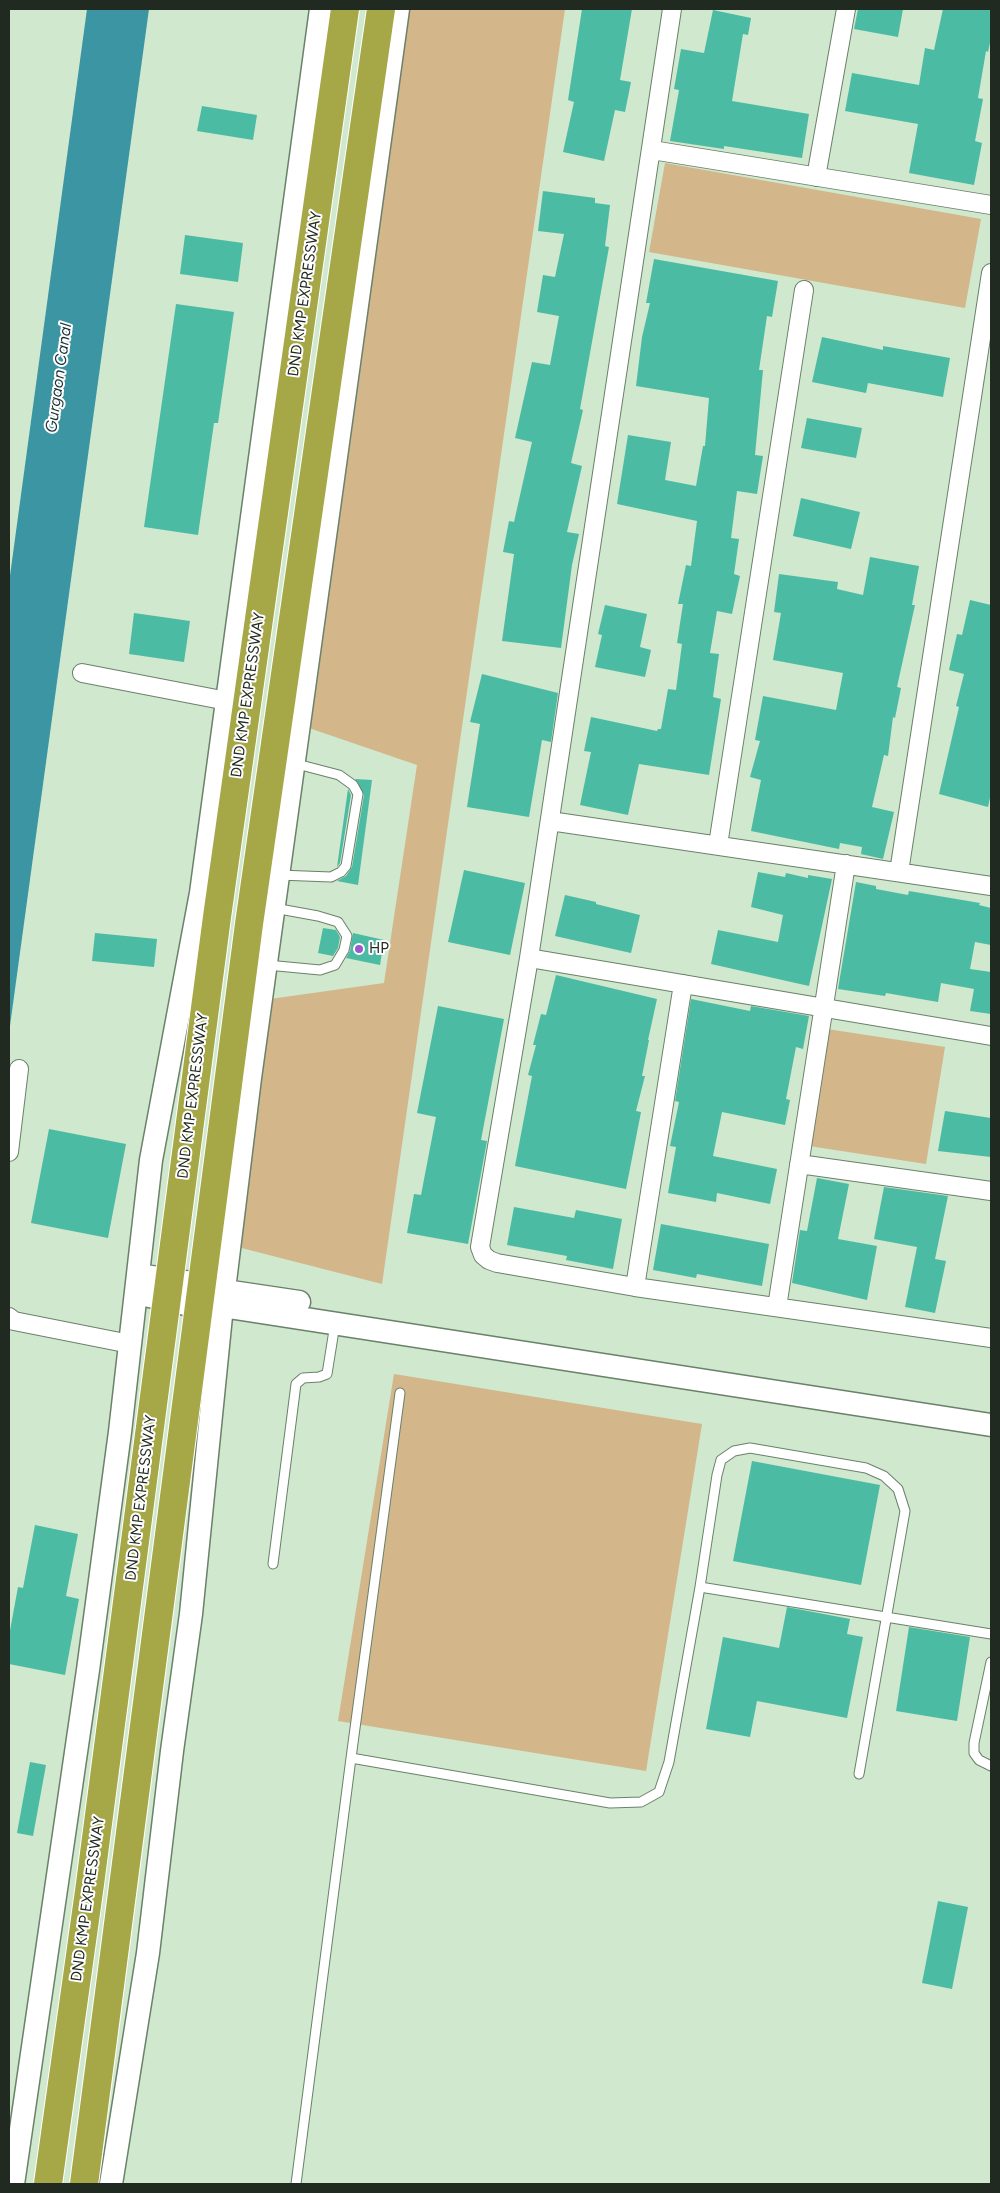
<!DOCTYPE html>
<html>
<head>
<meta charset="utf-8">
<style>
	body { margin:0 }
	#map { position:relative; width:1000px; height:2193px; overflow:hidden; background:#cfe8ce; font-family:Figtree,sans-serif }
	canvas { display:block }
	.frame { position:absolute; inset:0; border:10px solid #212a21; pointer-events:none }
</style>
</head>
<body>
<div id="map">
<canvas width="1000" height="2193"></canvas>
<div class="frame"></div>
</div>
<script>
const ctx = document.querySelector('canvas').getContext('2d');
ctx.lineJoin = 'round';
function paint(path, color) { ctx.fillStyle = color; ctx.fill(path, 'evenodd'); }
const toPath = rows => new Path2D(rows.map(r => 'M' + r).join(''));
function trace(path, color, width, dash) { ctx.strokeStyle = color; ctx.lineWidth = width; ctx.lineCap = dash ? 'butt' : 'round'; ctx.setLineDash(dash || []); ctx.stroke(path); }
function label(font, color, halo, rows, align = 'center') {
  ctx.font = font + ' Figtree,sans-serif'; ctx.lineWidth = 4; ctx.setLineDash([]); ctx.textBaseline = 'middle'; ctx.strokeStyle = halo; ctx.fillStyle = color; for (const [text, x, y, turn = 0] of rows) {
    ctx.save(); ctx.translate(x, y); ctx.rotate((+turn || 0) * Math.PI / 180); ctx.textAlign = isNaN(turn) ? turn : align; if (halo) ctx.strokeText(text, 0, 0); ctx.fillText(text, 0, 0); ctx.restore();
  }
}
paint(toPath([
	[407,9,565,9,382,1284,226,1244,263,1000,384,983,417,765,306,727],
	[665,163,981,219,965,308,649,252],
	[827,1029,945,1047,926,1164,809,1146],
	[394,1374,702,1424,646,1771,338,1721]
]), '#d3b68a');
paint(toPath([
	[87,9,149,9,9,1033,9,583]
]), '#3b95a3');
paint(toPath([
	[582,9,632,9,620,80,631,82,625,112,615,110,604,161,563,152,574,102,568,100],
	[858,9,903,9,898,37,854,29],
	[943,9,991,9,991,38,988,52,986,51,978,98,983,99,975,141,982,143,974,185,909,173,918,124,845,111,852,73,919,85,925,48,934,50],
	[713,10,751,18,748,35,743,34,732,101,809,114,802,158,724,146,724,149,670,141,679,90,674,89,681,49,704,53],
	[202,106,257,115,253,140,197,131],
	[543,191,595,198,595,203,610,205,605,246,609,247,580,409,583,410,571,463,582,466,567,532,579,534,572,565,561,648,502,641,514,554,503,552,509,521,514,522,532,442,515,438,532,362,550,365,559,316,537,312,543,275,555,277,564,234,538,231],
	[185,235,243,243,238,282,180,274],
	[654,259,778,281,772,317,767,316,759,370,763,370,755,455,763,456,757,494,737,491,731,538,739,539,734,574,740,576,732,614,717,611,710,653,719,654,713,697,721,699,709,775,639,764,628,815,580,805,591,752,584,751,591,717,657,731,658,729,661,729,668,689,676,690,682,644,677,643,683,604,678,604,686,565,691,566,697,521,617,504,628,435,671,442,665,480,696,486,703,446,705,446,709,398,636,386,642,337,650,303,646,303],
	[176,304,234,312,218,423,214,423,198,535,144,527],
	[822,337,883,350,883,346,950,358,943,397,868,383,866,393,812,382],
	[807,418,862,428,856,458,801,448],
	[801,498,860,512,851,549,793,536],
	[870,557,919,566,912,605,915,605,897,687,901,688,895,718,893,717,888,756,884,755,872,807,894,812,883,859,861,854,862,847,840,843,839,849,751,831,761,780,750,777,760,741,755,740,763,696,836,710,843,673,773,660,781,613,774,612,779,574,838,582,837,589,863,595],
	[970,600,991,605,991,793,988,807,939,794,959,707,956,706,964,674,949,670,957,634,962,635],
	[605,605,647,614,640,647,651,650,645,677,595,667,602,635,598,634],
	[134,613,190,621,184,662,129,654],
	[482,674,558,693,551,742,542,740,529,817,467,807,480,724,470,722],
	[355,779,372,780,358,885,337,881,346,876,352,867,364,795],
	[348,789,351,795,340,863,337,867],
	[464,870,525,883,510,955,448,942],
	[758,872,785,877,786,873,808,878,808,875,832,879,809,986,711,964,718,930,778,942,783,915,751,907],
	[856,882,876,886,876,889,908,895,909,891,980,903,979,905,991,908,991,945,975,942,970,969,991,972,991,1014,970,1011,974,989,941,983,938,1002,886,993,885,996,838,989],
	[565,895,596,902,596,904,640,915,631,953,555,936],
	[323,928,336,930,340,937,338,948,333,956,318,953],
	[95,933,157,939,154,967,92,961],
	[353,933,384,940,380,965,346,958,350,951],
	[556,975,657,999,648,1040,649,1040,642,1076,645,1076,636,1111,641,1112,626,1189,515,1166,532,1076,528,1075,536,1045,533,1045,541,1014,546,1015],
	[691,999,750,1011,751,1006,809,1016,803,1049,796,1047,786,1099,790,1100,785,1125,722,1112,713,1156,777,1169,770,1204,717,1193,716,1202,668,1193,676,1147,670,1146,679,1102,675,1101],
	[438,1006,504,1019,481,1140,487,1141,468,1244,407,1233,414,1194,421,1195,436,1117,417,1113],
	[945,1111,991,1118,991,1157,938,1151],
	[49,1129,126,1144,108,1238,31,1223],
	[817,1178,849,1184,838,1239,877,1246,867,1300,792,1283,800,1230,807,1231],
	[884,1187,948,1196,935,1259,946,1261,935,1313,905,1307,917,1247,874,1239],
	[514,1207,574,1218,576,1210,622,1219,613,1269,566,1260,567,1256,507,1245],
	[661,1224,769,1244,762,1286,697,1274,696,1278,653,1270],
	[752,1461,880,1485,861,1585,733,1561],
	[35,1525,78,1534,66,1596,79,1599,65,1675,9,1664,9,1636,18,1587,23,1588],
	[787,1607,850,1619,847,1634,863,1637,847,1718,757,1701,750,1737,706,1729,723,1637,779,1648],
	[909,1627,970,1637,957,1721,896,1711],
	[30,1762,46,1765,33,1836,17,1833],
	[938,1901,968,1907,952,1989,922,1983]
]), '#4cbba3');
const service = toPath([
	[278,875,331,877,341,872,346,866,358,794,353,785,339,775,293,763],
	[267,965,320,970,335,965,344,950,347,936,338,922,318,916,274,908],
	[273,1564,296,1384,303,1378,319,1377,327,1374,335,1324],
	[700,1587,717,1475,721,1460,734,1451,750,1448,866,1468,884,1476,898,1489,905,1511,859,1774],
	[991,1662,974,1743,974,1753,979,1760,991,1766],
	[351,1758,400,1393],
	[296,2184,351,1758,610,1803,641,1802,659,1792,669,1762,700,1587,991,1634]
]);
const minor = toPath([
	[672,9,529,958,480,1247,483,1255,489,1260,497,1263,635,1287,991,1338],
	[652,150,991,205],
	[816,177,846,9],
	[82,673,227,701],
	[550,821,991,886],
	[718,845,804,290],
	[899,872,991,273],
	[529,958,991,1036],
	[9,1152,19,1069],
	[799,1164,991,1191],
	[635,1287,683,984],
	[777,1307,846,864],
	[9,1317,14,1321,130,1344]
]);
const tertiary = toPath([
	[138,1275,212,1286,225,1291,299,1302],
	[136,1293,208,1309,222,1306,991,1425],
	[13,2184,88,1670,120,1432,151,1160,201,893,321,9],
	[111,2184,148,1953,172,1751,191,1614,222,1306,250,1078,398,9]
]);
trace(service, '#6b816a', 11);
trace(minor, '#6b816a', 20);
trace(tertiary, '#6b816a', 25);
trace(service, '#fff', 9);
trace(minor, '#fff', 18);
trace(tertiary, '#fff', 22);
const trunkBridge = toPath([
	[48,2184,90,1884,217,917,345,9],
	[84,2184,249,924,381,9]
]);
trace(trunkBridge, '#fff', 30, []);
trace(trunkBridge, '#a6a746', 28);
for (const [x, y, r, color] of [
	[359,949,5,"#9959cf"]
]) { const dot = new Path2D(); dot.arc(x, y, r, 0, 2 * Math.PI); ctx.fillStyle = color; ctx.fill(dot); trace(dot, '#fff', 2); }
label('15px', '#212a21', '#fff', [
	["DND KMP EXPRESSWAY",305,294,-82],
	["DND KMP EXPRESSWAY",248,695,-82],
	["DND KMP EXPRESSWAY",193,1096,-83],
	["DND KMP EXPRESSWAY",141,1498,-83],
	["DND KMP EXPRESSWAY",88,1899,-82]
]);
label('15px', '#212a21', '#fff', [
	["HP",369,949]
], 'left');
label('italic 16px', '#1d3235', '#fff', [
	["Gurgaon Canal",59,378,-82]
]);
</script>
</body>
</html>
